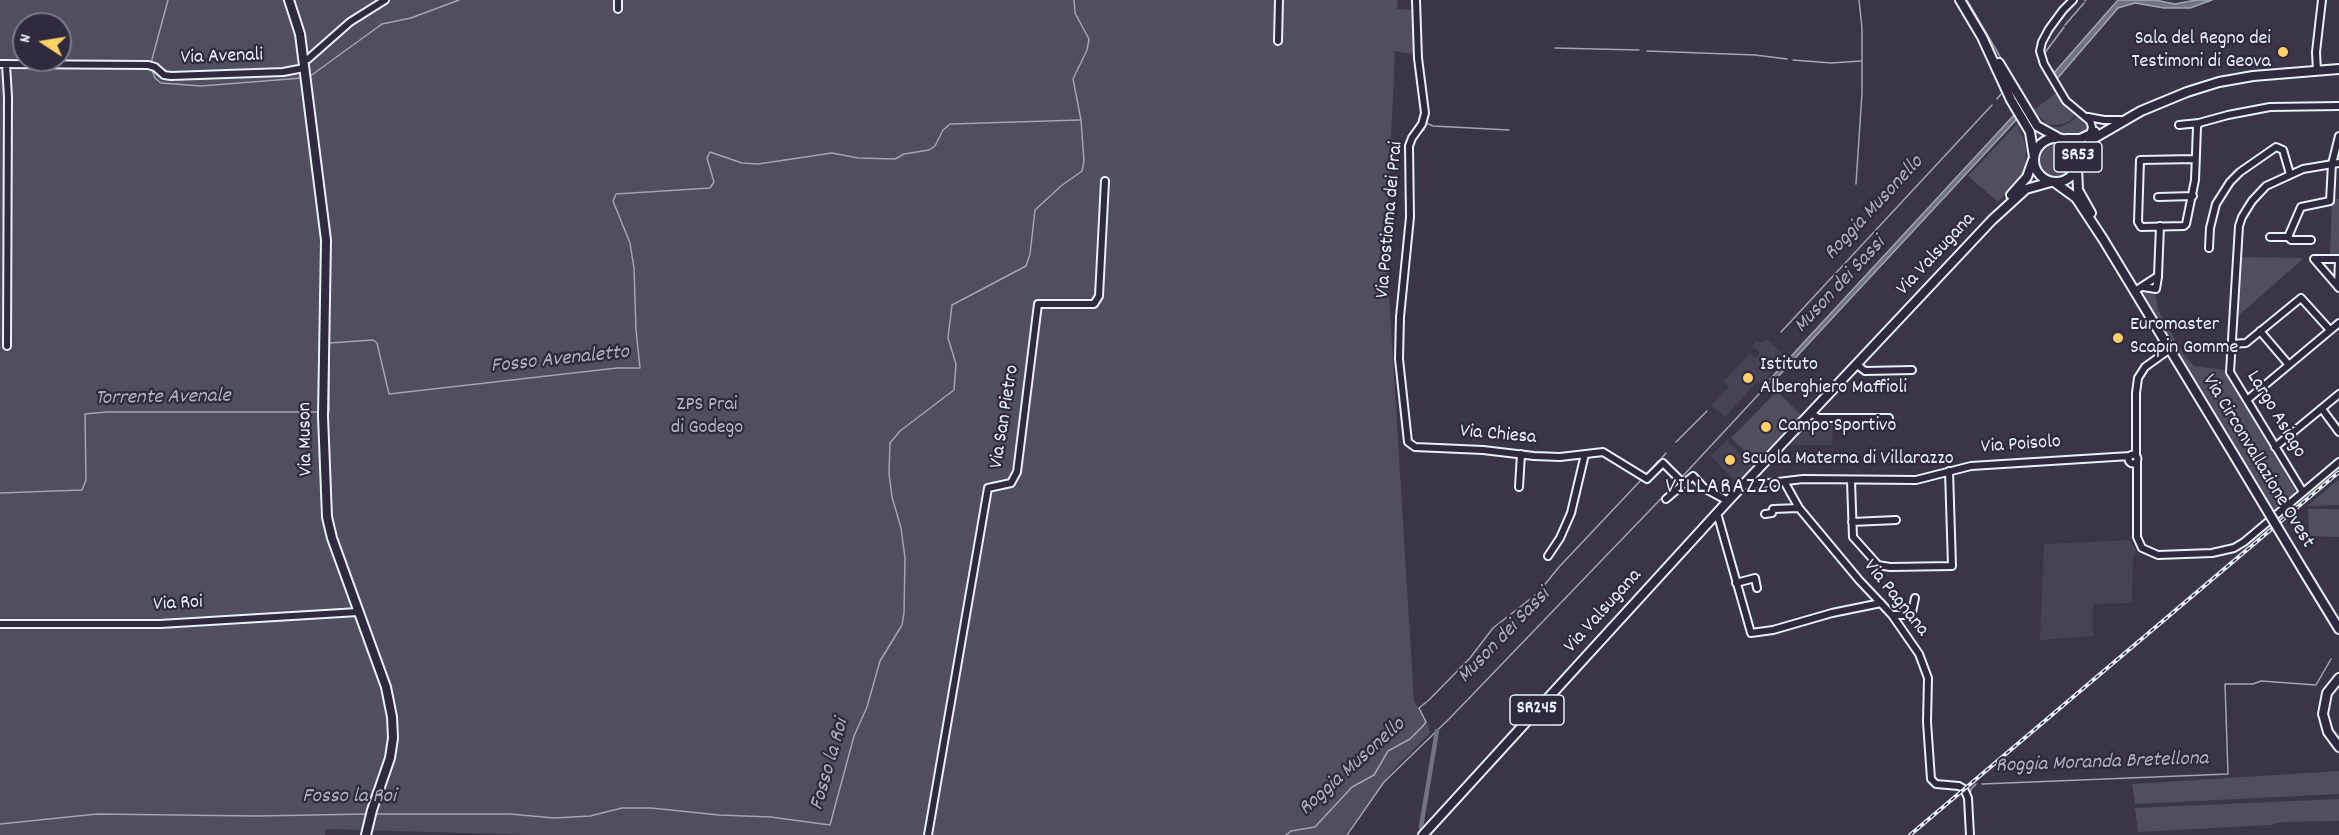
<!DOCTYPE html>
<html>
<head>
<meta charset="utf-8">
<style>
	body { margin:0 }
	#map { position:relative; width:2339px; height:835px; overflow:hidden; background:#3a3648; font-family:Dekko,sans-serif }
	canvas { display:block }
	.north { position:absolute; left:12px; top:12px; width:60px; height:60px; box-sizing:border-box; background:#2f2a3d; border:2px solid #797a88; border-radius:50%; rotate:282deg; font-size:16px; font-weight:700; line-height:24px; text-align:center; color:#e8f1f8 }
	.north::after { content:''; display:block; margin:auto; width:21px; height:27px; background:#ffd166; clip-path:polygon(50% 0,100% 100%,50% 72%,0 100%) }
</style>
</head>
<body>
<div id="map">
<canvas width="2339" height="835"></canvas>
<div class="north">N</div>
</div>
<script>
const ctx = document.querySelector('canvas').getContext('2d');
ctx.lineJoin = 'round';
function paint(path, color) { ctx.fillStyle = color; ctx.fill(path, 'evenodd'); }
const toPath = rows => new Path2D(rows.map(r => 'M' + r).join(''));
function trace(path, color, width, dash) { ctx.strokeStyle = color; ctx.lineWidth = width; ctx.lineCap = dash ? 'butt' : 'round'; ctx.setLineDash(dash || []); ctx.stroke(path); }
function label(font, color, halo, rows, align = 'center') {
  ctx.font = font + ' Dekko,sans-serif'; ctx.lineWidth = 4.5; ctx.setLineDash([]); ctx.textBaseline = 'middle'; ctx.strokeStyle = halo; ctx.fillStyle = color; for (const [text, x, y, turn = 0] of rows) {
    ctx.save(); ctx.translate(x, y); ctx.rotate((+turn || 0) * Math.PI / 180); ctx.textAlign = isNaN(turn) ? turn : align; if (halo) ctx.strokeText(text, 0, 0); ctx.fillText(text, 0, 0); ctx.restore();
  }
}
paint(toPath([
	[1767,339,1785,356,1768,375,1766,382,1756,383,1725,417,1711,405,1729,387,1724,381,1750,353,1756,358,1760,353,1752,346,1757,341,1760,343],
	[1810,421,1833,424,1832,445,1787,445],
	[1727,440,1752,467,1737,483,1711,456],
	[2339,467,2339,475,1966,790,1964,787],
	[2130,540,2136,550,2133,559,2132,603,2093,604,2093,636,2040,640,2044,544]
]), '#464354');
paint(toPath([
	[0,0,1398,0,1397,9,1414,10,1415,47,1413,54,1395,51,1386,246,1414,701,1427,721,1430,733,1392,771,1345,835,531,835,326,829,325,835,0,835],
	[24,24,60,24,60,60,24,60],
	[2058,92,2064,103,2075,113,2072,119,2064,124,2054,125,2048,124,2039,116,2036,117,2032,111],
	[2078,115,2088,120,2090,131,2086,135,2071,136,2045,128,2036,121,2039,119,2053,127,2061,127,2074,120],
	[2020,121,2022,125,2018,128,2023,137,2026,149,2025,165,2020,178,1998,202,1968,176],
	'2037 160a18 18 0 1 1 36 0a18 18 0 1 1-36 0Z',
	[2332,198,2339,199,2339,256,2330,256],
	[2241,257,2304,258,2237,317],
	[2141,289,2155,290,2158,310,2184,355,2194,366,2225,370,2229,380,2295,490,2293,497,2273,513,2140,293],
	[1777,391,1801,415,1756,462,1731,438],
	[2339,479,2339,505,2307,506],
	[2308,509,2339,509,2339,537,2309,536],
	[2339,771,2339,794,2135,804,2132,784],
	[2339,799,2339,821,2282,822,2271,825,2138,832,2135,808]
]), '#504e5f');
const water = toPath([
	[2118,0,2155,0,2175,4,2196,0,2212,0,2190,8,2164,8,2135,3,2118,8,2056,80,2053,74,2118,0],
	[2015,114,2017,119,1773,382,1770,379,2015,114]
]);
paint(water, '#737482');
trace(water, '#a2a6b1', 1.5);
trace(toPath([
	[1967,0,2009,72],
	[2085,1,2086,0],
	[1957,4,1971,28],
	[2065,25,2084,3],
	[1420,41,1421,49],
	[1555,48,1639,50],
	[1647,51,1755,55,1787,59],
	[2044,54,2064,27],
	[1421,58,1422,67],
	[1793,60,1831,63,1861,61],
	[151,63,168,0],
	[151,68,155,78,161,83,201,86,302,78],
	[309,77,382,24,411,18,459,0],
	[1424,83,1428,109],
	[2021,93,2027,102],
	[1997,99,2001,94],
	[1426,123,1433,126,1509,130],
	[1426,124,1428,116],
	[1419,133,1424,130],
	[1412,155,1414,142],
	[1412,172,1413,207],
	[1856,184,1862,93,1862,28,1859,0],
	[1781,332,1992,105],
	[325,412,329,412,329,343,373,340,377,343,389,394,617,368,640,368,636,330,634,268,630,243,613,201,616,194,710,188,714,182,707,158,710,152,742,163,758,164,832,153,858,158,895,159,904,154,929,150,935,146,943,130,950,124,1080,120],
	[1676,442,1707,411],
	[1661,459,1666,453],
	[1646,476,1658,461],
	[1681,478,1772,380],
	[0,493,82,490,86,480,85,414,107,412,320,412],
	[1982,784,2228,774,2225,684,2253,684,2261,681,2316,685,2331,659],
	[1970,796,1971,789,1976,784],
	[375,814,510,814,554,818,590,816,622,808,651,808,719,815,771,817,830,825,854,736,867,707,880,661,902,625,904,613,905,558,901,528,892,497,889,474,890,443,900,431,954,390,956,364,948,338,952,305,1026,266,1030,254,1035,210,1061,186,1082,171,1084,161,1081,120,1073,79,1087,50,1089,39,1075,13,1074,0],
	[0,824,97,814,256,816,368,814],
	[1286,835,1291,831,1315,827,1352,787,1374,775,1388,751,1410,739,1422,727,1426,722,1419,708,1429,700,1470,658,1493,628,1538,593,1559,567,1642,479],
	[1347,835,1384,782,1450,718,1678,481]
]), '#a2a6b1', 1.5);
trace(toPath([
	[1421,827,1437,731]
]), '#737482', 4.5);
const minor = toPath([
	[1416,0,1418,58,1425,113,1422,124,1412,138,1409,146,1410,217,1400,317,1399,359,1408,442,1415,447,1483,450,1534,456,1560,457,1603,452,1647,479,1663,463,1683,483],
	[2073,0,2063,10,2049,29,2042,42,2040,51,2044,64,2066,101,2090,121,2092,127,2090,135],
	[618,9,618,0],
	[1278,41,1279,0],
	[303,60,308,59,350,22,385,0],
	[0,64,148,65,155,67,164,75,171,76,283,72,304,68],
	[6,64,8,97,7,346],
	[2317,71,2316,52,2322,0],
	[2088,117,2104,120,2120,120],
	[2179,125,2199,123],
	[2195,159,2140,160,2138,222,2141,227,2184,226,2186,224,2195,180,2197,127,2199,123,2228,115,2270,107,2339,106],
	[2158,197,2193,196],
	[2270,237,2288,237,2301,207,2330,201,2332,164,2339,136],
	[2288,237,2291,240,2311,240],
	[2209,248,2210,228,2216,204,2230,182,2240,172,2276,147,2283,150,2290,174],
	[2143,287,2156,289,2158,277],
	[2338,287,2339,259,2314,259,2339,288],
	[2135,291,2158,276,2160,226],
	[2260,331,2289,365],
	[2231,344,2246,343,2301,298,2330,330],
	[1856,364,1865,371,1912,370],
	[2247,400,2339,323],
	[2322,409,2339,432],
	[1810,413,1819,418,1889,418],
	[2275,447,2339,394],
	'2128.5 459a4.5 4.5 0 1 1 9 0a4.5 4.5 0 1 1-9 0Z',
	[2136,456,2136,393,2138,378,2145,367,2170,349],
	[2137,462,2137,537,2142,548,2158,555,2212,553,2234,548,2244,542,2339,462],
	[1851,481,1853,537,1878,565,1890,567,1952,566,1949,471],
	[1746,482,1753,485,1803,479,1916,480,1971,466,2130,456],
	[1785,483,1799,508,1859,580,1892,615,1919,654,1928,678,1927,722,1931,779,1936,784,1959,786,1964,789,1968,798,1970,835],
	[1519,487,1521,454],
	[2303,492,2230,372,2239,226,2242,217,2252,201,2266,186,2303,169,2339,163],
	[1666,499,1693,476,1704,488,1728,501],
	[1717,513,1751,633,1773,630,1832,613,1881,603],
	[1765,514,1772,513,1773,509,1799,508],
	[1852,522,1896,520],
	[1548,556,1560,538,1571,513,1585,454],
	[1736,583,1755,578,1757,588],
	[1892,615,1906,615,1912,612,1915,598],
	[0,624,160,624,358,612],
	[928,835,988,488,1011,483,1017,472,1038,304,1094,304,1099,296,1105,181]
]);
const major = toPath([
	[289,0,300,34,326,240,323,416,327,517,332,538,386,687,392,717,393,738,390,758,372,810,366,835],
	[1960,0,1982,37,2011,100,2030,132,2034,157],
	[1999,63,2037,126,2057,137],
	'2034 160a22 22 0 1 1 44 0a22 22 0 1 1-44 0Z',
	[2066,139,2080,139,2095,132],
	[2078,162,2091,140,2141,111,2187,92,2219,82,2253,76,2339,69],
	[2077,168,2078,190,2091,213],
	[2054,182,2076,198,2103,239,2234,455],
	[2011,195,2027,177,2033,160],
	[2303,570,2339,629],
	[2339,678,2327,693,2323,714,2328,732,2339,747],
	[1423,835,1728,501,1992,220,2026,189,2051,182]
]);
trace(minor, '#e8f1f8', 10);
trace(major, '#e8f1f8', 12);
trace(minor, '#2f2a3d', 6);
trace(major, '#2f2a3d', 8);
const rail = toPath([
	[1910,835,2339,472]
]);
trace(rail, '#e8f1f8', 4);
trace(rail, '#2f2a3d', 1.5, [4.5]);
const majorBridge = toPath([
	[2234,455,2303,570]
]);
trace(majorBridge, '#e8f1f8', 12, []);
trace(majorBridge, '#2f2a3d', 8);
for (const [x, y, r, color] of [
	[2283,52,6,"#ffd166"],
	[2118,338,6,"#ffd166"],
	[1748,378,6,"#ffd166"],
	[1766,427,6,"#ffd166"],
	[1730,460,6,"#ffd166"]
]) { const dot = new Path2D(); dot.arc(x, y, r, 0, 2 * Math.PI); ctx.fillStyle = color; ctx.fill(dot); trace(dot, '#2f2a3d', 2); }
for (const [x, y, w] of [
	[2078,157,48],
	[1537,710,54]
]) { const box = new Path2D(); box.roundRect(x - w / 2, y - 15, w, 30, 4.5); ctx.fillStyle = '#2f2a3d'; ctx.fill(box); trace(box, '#e8f1f8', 1.5); }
label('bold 18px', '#e8f1f8', null, [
	["SR53",2078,157],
	["SR245",1537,710]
]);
label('20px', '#e8f1f8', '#2f2a3d', [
	["Sala del Regno dei",2271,40,"right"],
	["Testimoni di Geova",2271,63,"right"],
	["Euromaster",2130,326],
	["Scapin Gomme",2130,349],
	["Istituto",1760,366],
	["Alberghiero Maffioli",1760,389],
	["Campo Sportivo",1778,427],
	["Scuola Materna di Villarazzo",1742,460]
], 'left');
label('20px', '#e8f1f8', '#2f2a3d', [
	["Via Avenali",222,58,-2],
	["Via Postioma dei Prai",1391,220,-85],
	["Via Valsugana",1937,255,-47],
	["Largo Asiago",2275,415,59],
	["Via San Pietro",1006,417,-81],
	["Via Chiesa",1498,436,5],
	["Via Muson",307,439,-91],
	["Via Poisolo",2021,446,-4],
	["Via Circonvallazione Ovest",2257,462,59],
	["Via Pagnana",1895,599,51],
	["Via Roi",178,605,-3],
	["Via Valsugana",1604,612,-48]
]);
label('20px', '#b3b8c2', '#2f2a3d', [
	["ZPS Prai",707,406],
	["di Godego",707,429]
]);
label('italic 21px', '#aeb2bd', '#2f2a3d', [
	["Roggia Musonello",1875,209,-47],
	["Muson dei Sassi",1841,286,-47],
	["Fosso Avenaletto",560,361,-6],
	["Torrente Avenale",163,399,-1],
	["Muson dei Sassi",1505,637,-46],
	["Roggia Moranda Bretellona",2102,764,-2],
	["Fosso la Roi",831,765,-74],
	["Roggia Musonello",1353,768,-42],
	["Fosso la Roi",349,798]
]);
ctx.letterSpacing = '1.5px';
label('22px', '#e8f1f8', '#2f2a3d', [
	["VILLARAZZO",1724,489]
]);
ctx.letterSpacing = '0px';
</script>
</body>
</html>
